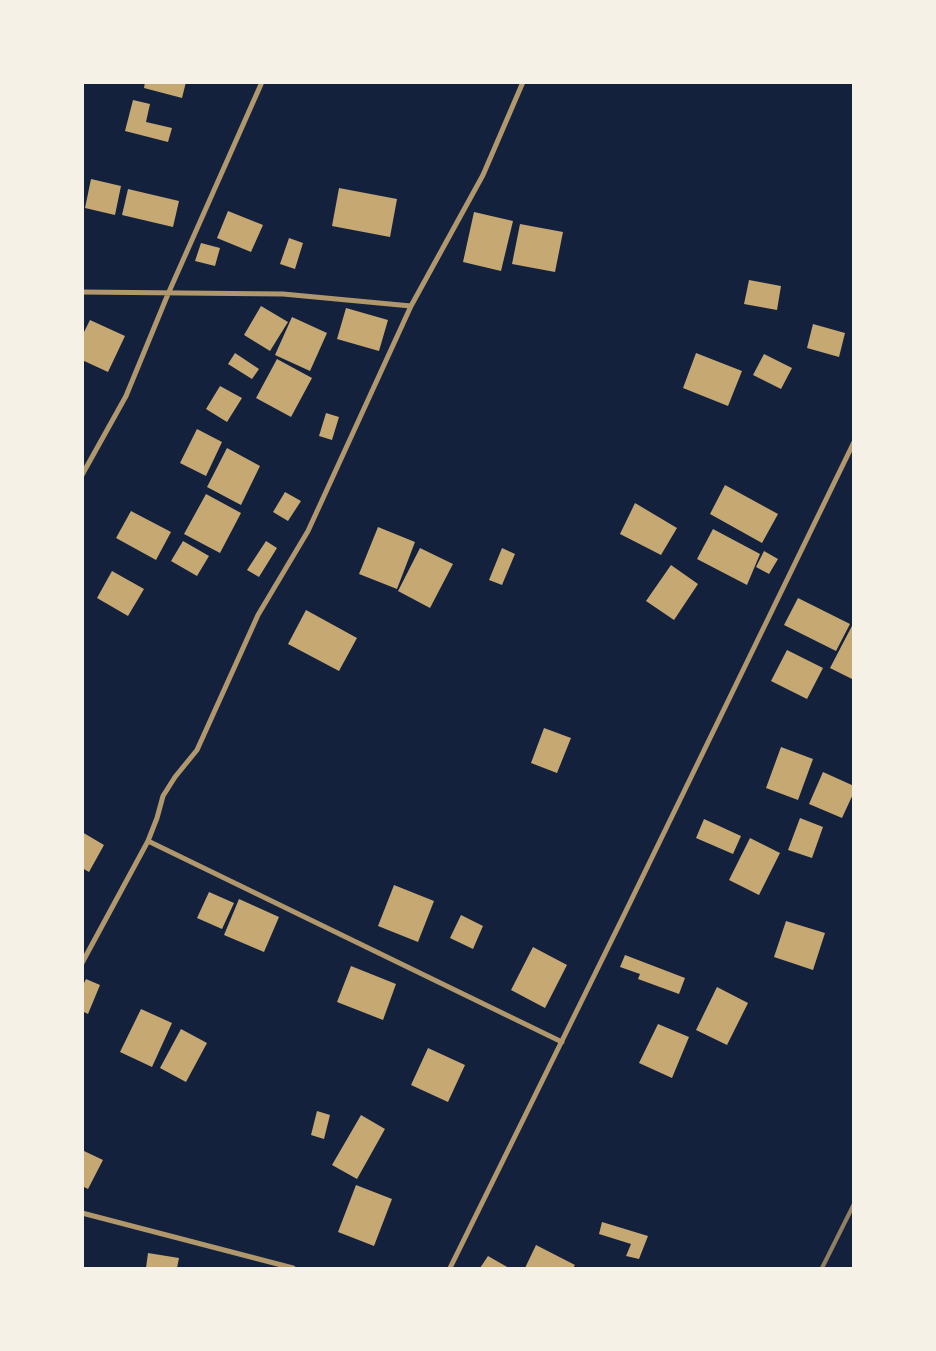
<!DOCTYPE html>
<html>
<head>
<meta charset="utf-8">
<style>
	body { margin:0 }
	#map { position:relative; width:936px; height:1351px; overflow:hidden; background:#14213d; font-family:"IBM Plex Serif",serif }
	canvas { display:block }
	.frame { position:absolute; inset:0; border:84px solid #f6f1e7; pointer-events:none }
</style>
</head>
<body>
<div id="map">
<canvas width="936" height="1351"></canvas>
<div class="frame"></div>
</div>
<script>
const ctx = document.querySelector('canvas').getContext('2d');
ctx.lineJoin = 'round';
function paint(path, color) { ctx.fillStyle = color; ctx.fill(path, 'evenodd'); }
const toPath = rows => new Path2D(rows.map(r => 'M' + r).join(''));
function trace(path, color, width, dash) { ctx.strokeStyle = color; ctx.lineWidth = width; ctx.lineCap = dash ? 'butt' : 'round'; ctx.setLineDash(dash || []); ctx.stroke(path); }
paint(toPath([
	[145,82,186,82,182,98,144,88],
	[133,100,150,104,146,122,172,128,168,142,125,131],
	[91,179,121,186,115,215,85,208],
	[339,188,397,199,390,237,332,226],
	[128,189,179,201,173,227,122,215],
	[228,211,263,225,251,252,217,238],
	[474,212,513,221,501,271,463,262],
	[520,224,563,232,555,272,512,264],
	[289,238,303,243,295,269,280,264],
	[201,243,220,248,215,266,195,261],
	[749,280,781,286,777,310,744,304],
	[261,306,288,322,270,351,244,335],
	[346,308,388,320,379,351,337,339],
	[292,317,327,333,310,371,275,355],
	[90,320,125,336,108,372,82,360,82,336],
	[813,324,845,333,839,357,807,348],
	[235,353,259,369,252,379,228,364],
	[696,353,742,371,728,406,683,388],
	[764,354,792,368,781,389,753,375],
	[277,359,312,378,291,417,256,398],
	[220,386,242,398,227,422,206,409],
	[326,413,339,417,332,440,319,436],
	[197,429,222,442,206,476,180,463],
	[227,448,260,466,241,505,207,487],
	[725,485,778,514,762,543,710,514],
	[285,492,301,501,288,521,273,512],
	[206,494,241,513,220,553,184,534],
	[635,503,677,528,661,555,620,534],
	[131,511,171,532,156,560,116,538],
	[378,527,415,542,397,589,359,574],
	[713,529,760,554,747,585,697,559],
	[183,541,209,556,197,576,171,561],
	[266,541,277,548,259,577,247,570],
	[420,548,453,564,430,608,398,591],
	[502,548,515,554,502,585,489,580],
	[764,551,778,559,769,574,756,567],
	[671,565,698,584,674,620,646,601],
	[112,571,144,589,128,616,97,598],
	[798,598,850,624,836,651,784,625],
	[306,610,357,638,339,671,288,644],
	[854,622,854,680,830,668],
	[787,650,823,668,807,699,771,681],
	[544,728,571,738,557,773,531,763],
	[781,747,813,759,798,800,766,788],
	[823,772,854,786,854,792,842,818,809,804],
	[800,818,823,827,812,858,788,850],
	[704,819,741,836,733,854,696,838],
	[82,832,104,845,89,872,82,868],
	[750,838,780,853,759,895,729,880],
	[394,885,434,901,418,942,378,926],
	[209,892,234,903,222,929,197,918],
	[239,899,279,917,264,952,224,935],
	[461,915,483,926,473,949,450,938],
	[786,921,825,933,813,970,774,957],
	[533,947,567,965,545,1008,511,990],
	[625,955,685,978,679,994,638,979,640,974,620,967],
	[351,966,396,984,383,1020,337,1002],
	[86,979,100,985,88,1014,82,1011,82,987],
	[717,987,748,1003,727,1045,696,1030],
	[141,1009,172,1023,152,1067,120,1052],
	[658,1024,689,1037,672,1078,639,1063],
	[181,1029,207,1043,186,1082,160,1068],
	[428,1048,465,1065,448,1102,411,1085],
	[317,1111,330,1115,324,1139,311,1135],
	[361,1115,385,1129,357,1179,332,1165],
	[82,1150,103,1160,88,1189,82,1186],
	[356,1185,392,1199,374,1246,338,1232],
	[602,1222,648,1236,639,1259,626,1256,631,1244,599,1234],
	[536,1245,575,1265,573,1268,525,1268],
	[148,1253,179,1258,177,1268,146,1268],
	[488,1256,509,1268,480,1268]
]), '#c6a872');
trace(toPath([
	[82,292,283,294,411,306],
	[82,475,126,396,168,294,262,82],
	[148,841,562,1042],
	[82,963,148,841,157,818,163,796,175,777,197,750,258,615,308,531,411,306,483,175,523,82],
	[82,1213,293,1268],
	[450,1268,623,917,854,442]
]), '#b1986c', 5);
trace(toPath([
	[822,1268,854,1204]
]), '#918062', 4);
</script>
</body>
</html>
